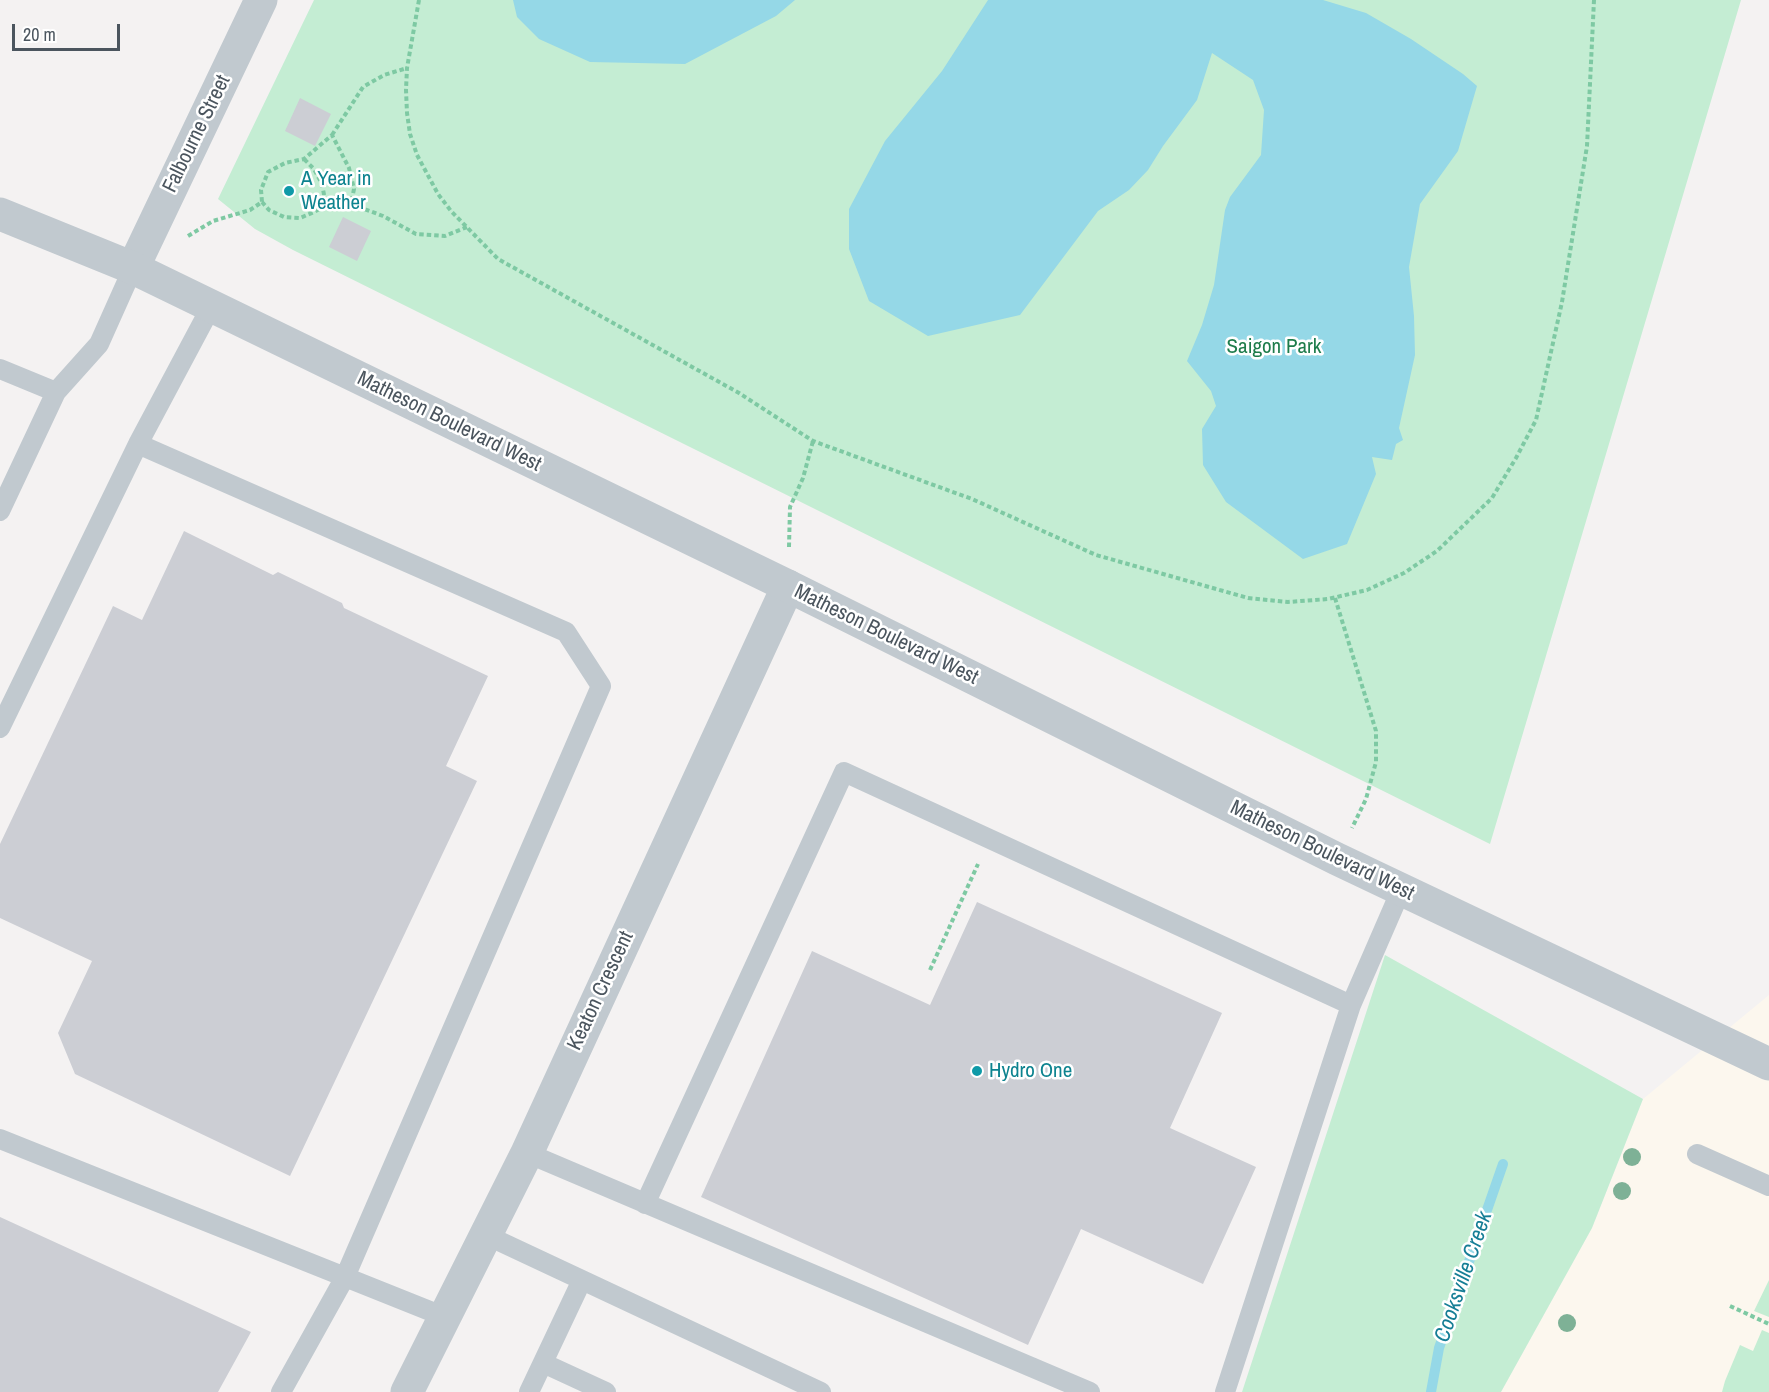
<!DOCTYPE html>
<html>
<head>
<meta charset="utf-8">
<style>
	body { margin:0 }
	#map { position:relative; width:1769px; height:1392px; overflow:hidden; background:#f4f2f2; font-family:"Archivo Narrow",sans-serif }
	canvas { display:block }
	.scale { position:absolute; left:12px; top:24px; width:108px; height:27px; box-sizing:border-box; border:3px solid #4b555e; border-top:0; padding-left:8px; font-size:18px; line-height:21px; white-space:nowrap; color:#4b555e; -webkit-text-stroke:4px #fff; paint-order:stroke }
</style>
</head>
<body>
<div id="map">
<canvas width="1769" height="1392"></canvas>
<div class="scale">20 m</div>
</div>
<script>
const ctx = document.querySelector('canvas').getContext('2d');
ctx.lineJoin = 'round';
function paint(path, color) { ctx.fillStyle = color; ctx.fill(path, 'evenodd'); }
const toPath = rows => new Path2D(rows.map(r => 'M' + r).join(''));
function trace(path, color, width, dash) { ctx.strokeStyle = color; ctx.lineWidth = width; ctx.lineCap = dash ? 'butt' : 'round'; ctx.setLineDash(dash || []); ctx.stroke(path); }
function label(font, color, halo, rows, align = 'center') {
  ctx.font = font + ' "Archivo Narrow",sans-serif'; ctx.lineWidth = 5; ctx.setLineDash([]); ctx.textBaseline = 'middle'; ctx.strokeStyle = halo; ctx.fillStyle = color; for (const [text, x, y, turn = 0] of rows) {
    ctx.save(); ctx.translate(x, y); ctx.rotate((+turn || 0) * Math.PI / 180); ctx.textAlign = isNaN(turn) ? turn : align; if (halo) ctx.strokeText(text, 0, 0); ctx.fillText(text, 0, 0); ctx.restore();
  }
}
paint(toPath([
	[1769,995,1769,1392,1501,1392,1592,1228,1643,1099]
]), '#fcf7ee');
paint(toPath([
	[314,0,1741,0,1490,844,293,250,255,229,218,199],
	[1385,955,1643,1099,1592,1228,1501,1392,1242,1392],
	[1769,1280,1769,1317,1754,1311],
	[1762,1330,1769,1333,1769,1392,1722,1392,1725,1381,1740,1345,1753,1351]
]), '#c4edd3');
paint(toPath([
	[513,0,795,0,776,16,685,64,590,62,539,39,517,17],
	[988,0,1323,0,1366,13,1411,39,1463,74,1477,86,1458,151,1420,204,1409,267,1414,316,1415,355,1399,428,1403,440,1396,444,1392,460,1372,457,1376,474,1347,544,1303,559,1226,502,1203,465,1202,429,1216,406,1211,391,1187,361,1202,325,1214,285,1225,210,1230,197,1261,155,1264,110,1253,80,1212,53,1197,100,1163,146,1148,170,1129,190,1098,211,1020,315,928,336,869,301,849,249,849,209,885,141,942,71]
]), '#95d8e7');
trace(toPath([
	[1431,1392,1439,1348,1503,1164]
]), '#95d8e7', 10);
paint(toPath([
	[300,98,331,114,315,146,285,131],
	[343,217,371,231,357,261,329,247],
	[184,531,273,575,278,572,342,603,344,608,488,676,446,766,477,781,290,1176,75,1074,58,1033,92,961,0,918,0,844,113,606,142,620],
	[977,902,1222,1013,1170,1128,1256,1167,1203,1284,1081,1229,1028,1345,701,1197,812,951,930,1005],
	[0,1217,251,1332,218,1392,0,1392]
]), '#ccced4');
trace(toPath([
	[419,0,407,68,406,90,407,113,410,134,417,155,438,194,451,211,498,259,739,393,813,441,972,499,1096,555,1248,598,1288,602,1328,599,1367,590,1404,573,1437,551,1492,498,1516,458,1536,420,1562,302,1587,146,1594,0],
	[332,135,363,87,384,75,407,68],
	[262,202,269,210,284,217,300,218,314,212,326,205,322,184,314,169,304,159],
	[351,204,383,216,416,234,445,236,467,227],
	[188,236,213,221,250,210,262,202,261,190,268,172,285,163,304,159,332,135,349,168,354,189,351,204,326,205],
	[789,547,790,507,803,478,813,441],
	[1335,598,1376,731,1376,762,1366,799,1352,828],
	[930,970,978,864],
	[1730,1306,1769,1324]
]), '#7ec9a3', 4, [4.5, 3]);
trace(toPath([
	[0,369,56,392],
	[138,444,211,307],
	[0,511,56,392,99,344,133,268],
	[0,728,138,444,566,632,601,686,345,1277,281,1392],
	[1351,1005,1401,890],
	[0,1139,445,1317],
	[527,1153,1090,1392],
	[1697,1154,1769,1186],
	[645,1204,844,772,1351,1005,1225,1392],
	[486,1235,821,1392],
	[543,1363,606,1392],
	[529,1392,582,1280]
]), '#c1c9cf', 20);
trace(toPath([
	[133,268,261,0],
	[407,1392,527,1153,788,586]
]), '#c1c9cf', 33);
trace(toPath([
	[0,214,133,268,788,586,1337,859,1769,1064]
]), '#c1c9cf', 33);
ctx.fillStyle = '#7eb196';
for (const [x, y] of [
	[1632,1157],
	[1622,1191],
	[1567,1323]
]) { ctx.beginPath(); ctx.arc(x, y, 9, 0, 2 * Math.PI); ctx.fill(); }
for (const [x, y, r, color] of [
	[289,191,6,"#0f9aa8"],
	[977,1071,6,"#0f9aa8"]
]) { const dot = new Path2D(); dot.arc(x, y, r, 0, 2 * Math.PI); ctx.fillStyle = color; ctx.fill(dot); trace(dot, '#fff', 2); }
label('21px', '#4b555e', '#fff', [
	["Falbourne Street",197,134,-64],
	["Matheson Boulevard West",449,422,26],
	["Matheson Boulevard West",886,635,26],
	["Matheson Boulevard West",1322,851,26],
	["Keaton Crescent",601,991,-65]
]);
label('21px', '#0d838f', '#fff', [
	["A Year in",301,179],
	["Weather",301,203],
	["Hydro One",989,1071]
], 'left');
label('21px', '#1e7c4b', '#fff', [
	["Saigon Park",1274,347]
]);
label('italic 22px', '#167e96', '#fff', [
	["Cooksville Creek",1464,1277,-71]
]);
</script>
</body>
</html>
